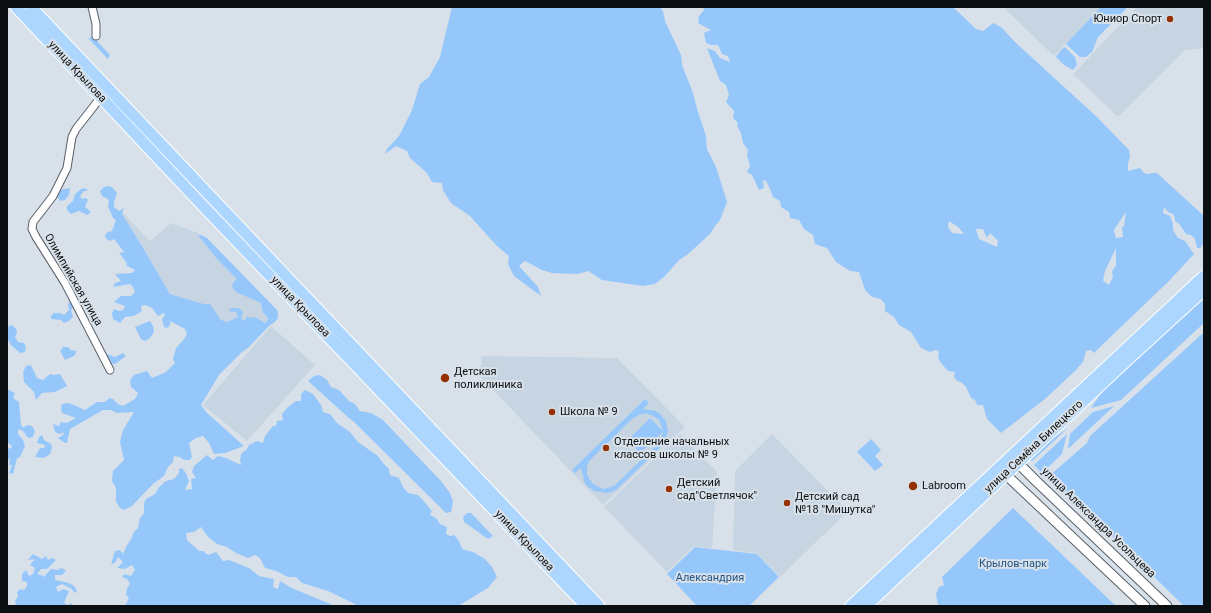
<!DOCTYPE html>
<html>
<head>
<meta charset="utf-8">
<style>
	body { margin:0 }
	#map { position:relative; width:1211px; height:613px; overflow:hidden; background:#d8e1e9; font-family:Roboto,sans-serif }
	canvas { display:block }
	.frame { position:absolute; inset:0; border:8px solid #0c0f11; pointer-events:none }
</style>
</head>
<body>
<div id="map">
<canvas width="1211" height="613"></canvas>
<div class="frame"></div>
</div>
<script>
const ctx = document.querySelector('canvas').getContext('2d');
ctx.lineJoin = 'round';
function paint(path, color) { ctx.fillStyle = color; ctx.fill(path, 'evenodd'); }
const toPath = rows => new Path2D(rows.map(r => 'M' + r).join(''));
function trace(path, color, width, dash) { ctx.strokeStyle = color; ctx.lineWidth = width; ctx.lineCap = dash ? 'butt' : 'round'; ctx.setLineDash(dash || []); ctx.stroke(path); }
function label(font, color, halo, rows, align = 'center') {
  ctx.font = font + ' Roboto,sans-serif'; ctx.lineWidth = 4; ctx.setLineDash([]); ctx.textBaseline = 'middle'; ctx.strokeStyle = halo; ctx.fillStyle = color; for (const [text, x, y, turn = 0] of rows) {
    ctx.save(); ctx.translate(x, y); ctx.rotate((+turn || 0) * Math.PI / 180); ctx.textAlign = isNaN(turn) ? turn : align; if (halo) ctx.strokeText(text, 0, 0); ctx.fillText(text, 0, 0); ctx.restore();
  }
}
paint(toPath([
	[1008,7,1101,7,1054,56,1006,10],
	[1137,7,1204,7,1204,47,1201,49,1185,50,1118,117,1073,74],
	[123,213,150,241,171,223,198,233,275,309,269,323,243,350,204,304,170,294,142,246,122,214],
	[271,326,315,365,247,441,203,405],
	[481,356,617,358,685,427,603,505,475,371,482,364],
	[680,434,717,472,712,548,694,546,667,572,604,507],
	[772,434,848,511,780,577,757,553,733,550,735,471]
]), '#c7d5e3');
paint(toPath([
	[452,7,660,7,663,11,665,21,681,55,682,65,693,93,698,112,706,136,707,149,716,167,727,202,720,220,715,226,710,234,687,255,679,260,665,276,655,284,643,286,602,280,588,271,578,274,552,273,542,270,525,261,519,266,538,287,541,296,514,276,508,264,509,256,496,245,470,216,451,203,443,190,442,183,432,182,427,173,410,158,407,151,396,146,385,154,387,149,399,136,412,110,420,84,429,77,440,57],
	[703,7,953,7,976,29,983,31,993,23,1001,27,1015,42,1097,117,1129,150,1130,156,1128,164,1128,171,1140,168,1144,173,1148,174,1152,173,1157,173,1204,216,1204,243,1200,248,1197,248,1195,239,1191,235,1186,234,1180,225,1175,221,1175,218,1173,214,1168,212,1164,207,1163,213,1170,216,1173,224,1173,230,1178,238,1185,241,1194,254,1169,281,1100,347,1094,353,1091,350,1086,351,1083,362,1074,372,1045,399,1001,433,987,419,983,405,977,405,975,400,971,398,966,387,961,382,957,381,954,377,955,372,948,371,941,363,938,358,939,352,936,350,930,352,921,348,911,332,899,325,894,317,885,311,885,304,881,299,872,297,865,290,859,272,850,271,836,262,827,248,815,244,813,235,804,229,799,220,790,218,789,212,781,207,780,201,773,197,770,189,766,181,763,180,764,188,759,190,752,175,747,172,750,166,747,155,748,150,743,143,741,133,737,126,738,123,733,118,734,111,726,102,729,95,726,85,720,81,707,48,715,51,720,58,730,62,728,56,722,54,718,45,711,45,706,43,704,33,711,30,698,23,699,16,704,10],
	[1126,212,1124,226,1122,227,1123,237,1116,238,1114,230],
	[949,221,958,227,964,234,952,233,948,227],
	[976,229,983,229,987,238,990,233,998,241,997,247,979,239],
	[1116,248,1116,266,1112,271,1113,277,1109,285,1103,281,1105,271],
	[1101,7,1128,7,1098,37,1092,52,1086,57,1080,57,1066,44],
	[90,37,95,39,110,55,108,59,89,39],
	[1065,47,1075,57,1077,65,1073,70,1064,65,1056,57,1061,50],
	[109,186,113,188,117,193,114,202,114,207,119,211,124,208,122,214,142,246,170,294,204,304,210,304,221,320,227,322,238,317,236,312,229,311,230,308,239,308,243,312,241,319,246,321,246,317,257,318,265,323,268,320,267,316,263,313,261,303,236,292,232,287,233,283,237,279,217,259,201,239,198,236,201,235,207,238,277,310,278,313,278,318,275,322,269,326,248,348,242,352,219,375,201,405,206,412,244,446,225,453,214,454,209,443,203,436,196,438,189,443,192,457,190,460,184,460,180,457,174,456,173,462,168,467,164,476,153,484,132,506,124,510,119,507,116,501,116,488,112,481,113,471,124,460,120,442,123,430,134,412,117,413,111,410,103,410,70,429,67,443,65,443,58,438,63,435,64,432,60,434,55,432,53,424,59,426,61,422,67,423,76,418,62,413,61,408,62,404,67,403,72,404,85,410,97,402,105,402,109,398,113,399,118,404,123,406,135,399,138,393,131,387,130,380,134,375,147,371,152,378,166,372,175,363,173,359,176,348,184,339,187,334,185,329,170,321,170,325,167,328,164,327,162,319,165,315,164,313,158,316,152,308,145,305,141,306,142,311,134,316,125,317,120,323,113,319,112,313,114,309,119,311,123,310,125,306,114,302,121,296,131,296,135,292,133,287,130,284,113,287,115,283,121,281,115,274,132,273,135,270,127,266,126,262,119,253,124,252,114,239,110,241,106,239,105,235,108,232,112,231,116,220,113,218,108,206,109,201,108,199,102,196,100,191,104,187],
	[70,188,69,195,65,200,60,201,57,196,59,190],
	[85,188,88,191,84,191,80,196,82,199,86,198,88,200,85,207,91,212,87,215,79,211,71,214,67,210,67,206,73,201,75,194,81,189],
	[1204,298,1204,323,1121,400,1091,408,1101,393,1112,382],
	[71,302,74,307,71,310,73,317,69,321,64,323,61,320,51,319,51,316,54,313,60,313,64,315,69,310,68,303],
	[150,321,153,326,154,332,150,338,145,341,141,339,135,327],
	[12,325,16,329,17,333,15,337,18,342,24,343,26,347,25,352,20,353,11,345,7,338,7,331,9,326],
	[1204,332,1204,606,1184,606,1111,535,1053,484,1049,476,1087,443,1090,436],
	[63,347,68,347,71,350,76,351,76,353,74,356,65,360,60,351],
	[123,353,126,356,115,364,109,363,105,356,107,354,115,357],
	[31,365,37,378,43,380,50,374,54,375,60,374,67,386,55,392,42,393,36,400,34,392,24,382,23,372,26,366],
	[320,375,327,380,331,387,339,390,349,401,355,404,360,411,371,413,383,420,440,480,450,493,453,501,451,512,446,513,353,421,349,418,308,381,314,376],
	[7,389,15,393,13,398,19,402,21,425,23,428,27,425,32,426,35,431,33,437,28,438,23,431,18,429,18,434,23,440,25,446,20,457,17,458,13,474,9,473,12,465,9,465,10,458,7,461,7,449,11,448,12,446,7,442],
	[305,390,313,394,321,405,323,412,330,414,337,423,350,432,358,442,378,456,383,463,389,469,390,475,399,478,403,487,408,493,418,495,422,499,432,511,430,515,436,518,440,524,447,527,446,534,450,536,454,535,459,541,462,549,473,552,485,559,492,567,497,577,488,588,458,606,359,606,328,591,302,583,296,577,288,577,276,571,265,568,260,558,255,555,248,558,236,553,227,547,217,544,208,537,201,527,194,532,186,533,187,540,199,551,203,551,208,555,216,552,223,561,229,560,249,568,259,576,274,579,273,587,278,589,280,581,292,588,335,606,125,606,129,598,126,595,127,588,130,584,127,579,122,577,124,574,131,576,135,570,132,565,125,569,117,568,123,562,118,557,115,563,111,564,115,551,120,550,123,554,127,545,132,538,133,533,138,528,140,518,144,513,144,503,146,499,155,494,159,487,166,481,174,479,179,473,179,469,182,468,186,473,189,481,185,490,192,489,191,479,196,478,192,472,194,466,207,455,213,460,218,456,226,458,241,465,240,460,241,454,247,449,249,445,257,441,263,443,265,436,273,426,276,426,277,421,283,420,282,414,288,407,296,401,301,401,301,394],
	[645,399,649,403,643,409,656,411,660,414,666,421,668,431,664,444,616,490,608,493,594,491,586,485,584,481,581,468,575,473,572,470],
	[646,413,653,416,659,420,663,431,650,418,628,440,640,453,663,432,660,442,614,486,603,489,593,484,587,475,587,467,589,461,632,419,639,415],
	[1114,406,1068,449,1070,434,1093,412],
	[1067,429,1032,461,1030,460,1050,440],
	[1067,434,1062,454,1042,473,1034,465],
	[42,435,44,440,51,444,52,448,50,454,44,458,35,457,40,448,44,448,45,445,37,443,39,437],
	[871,439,881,450,875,456,883,465,875,471,857,452],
	[1013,508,1050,543,1116,606,942,606,938,605,936,594,939,587,944,585,942,577],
	[467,513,471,513,493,536,488,539,464,522,463,517],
	[695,547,757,554,779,577,749,606,697,606,667,574],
	[33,554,42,559,46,556,48,560,52,558,56,560,47,569,41,569,37,574,44,576,41,580,51,569,57,570,62,568,66,571,62,575,55,575,55,580,69,583,74,586,77,591,74,593,72,589,62,584,56,587,58,592,63,589,69,591,64,603,68,605,72,603,72,606,14,606,16,605,15,600,18,597,17,592,20,589,24,590,27,586,27,582,22,581,22,574,26,570,29,576,33,574,35,568,30,565,35,559,28,560]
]), '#96c7fb');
const minor = toPath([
	[92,7,96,24,96,36],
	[101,97,76,129,72,137,67,168,53,196,33,222,32,229,36,237,65,283,110,370]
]);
const tertiary = toPath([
	[1014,459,1036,481,1167,606],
	[1002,471,1145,606]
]);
const primary = toPath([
	[16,7,204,207,586,606],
	[31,7,599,606],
	[851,606,1204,276],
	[866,606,1124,363,1204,290]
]);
trace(minor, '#596067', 9);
trace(tertiary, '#596067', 11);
trace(primary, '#fff', 13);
trace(minor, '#fff', 7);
trace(tertiary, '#fff', 9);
trace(primary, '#acd6fe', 11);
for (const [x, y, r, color] of [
	[1170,19,4,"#953000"],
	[445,378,5,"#953000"],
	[552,412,4,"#953000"],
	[606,448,4,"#953000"],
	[913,486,5,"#953000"],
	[669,489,4,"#953000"],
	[787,503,4,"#953000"]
]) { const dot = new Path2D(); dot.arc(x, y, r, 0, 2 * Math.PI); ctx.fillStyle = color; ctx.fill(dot); trace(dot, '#d8e1e9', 1.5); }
label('11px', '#0c0f11', '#d8e1e9', [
	["Юниор Спорт",1162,19,"right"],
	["Детская",454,372],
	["поликлиника",454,385],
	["Школа № 9",560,412],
	["Отделение начальных",614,442],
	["классов школы № 9",614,455],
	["Детский",677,483],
	["сад\"Светлячок\"",677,496],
	["Labroom",922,486],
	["Детский сад",795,497],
	["№18 \"Мишутка\"",795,510]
], 'left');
label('11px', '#0c0f11', '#d8e1e9', [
	["улица Крылова",77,72,47],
	["Олимпийская улица",73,280,60],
	["улица Крылова",300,307,46],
	["улица Семёна Билецкого",1034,447,-43],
	["улица Александра Усольцева",1098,523,44],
	["улица Крылова",524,541,46]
]);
label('11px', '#235483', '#d8e1e9', [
	["Крылов-парк",1013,564],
	["Александрия",710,578]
]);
</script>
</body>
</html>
